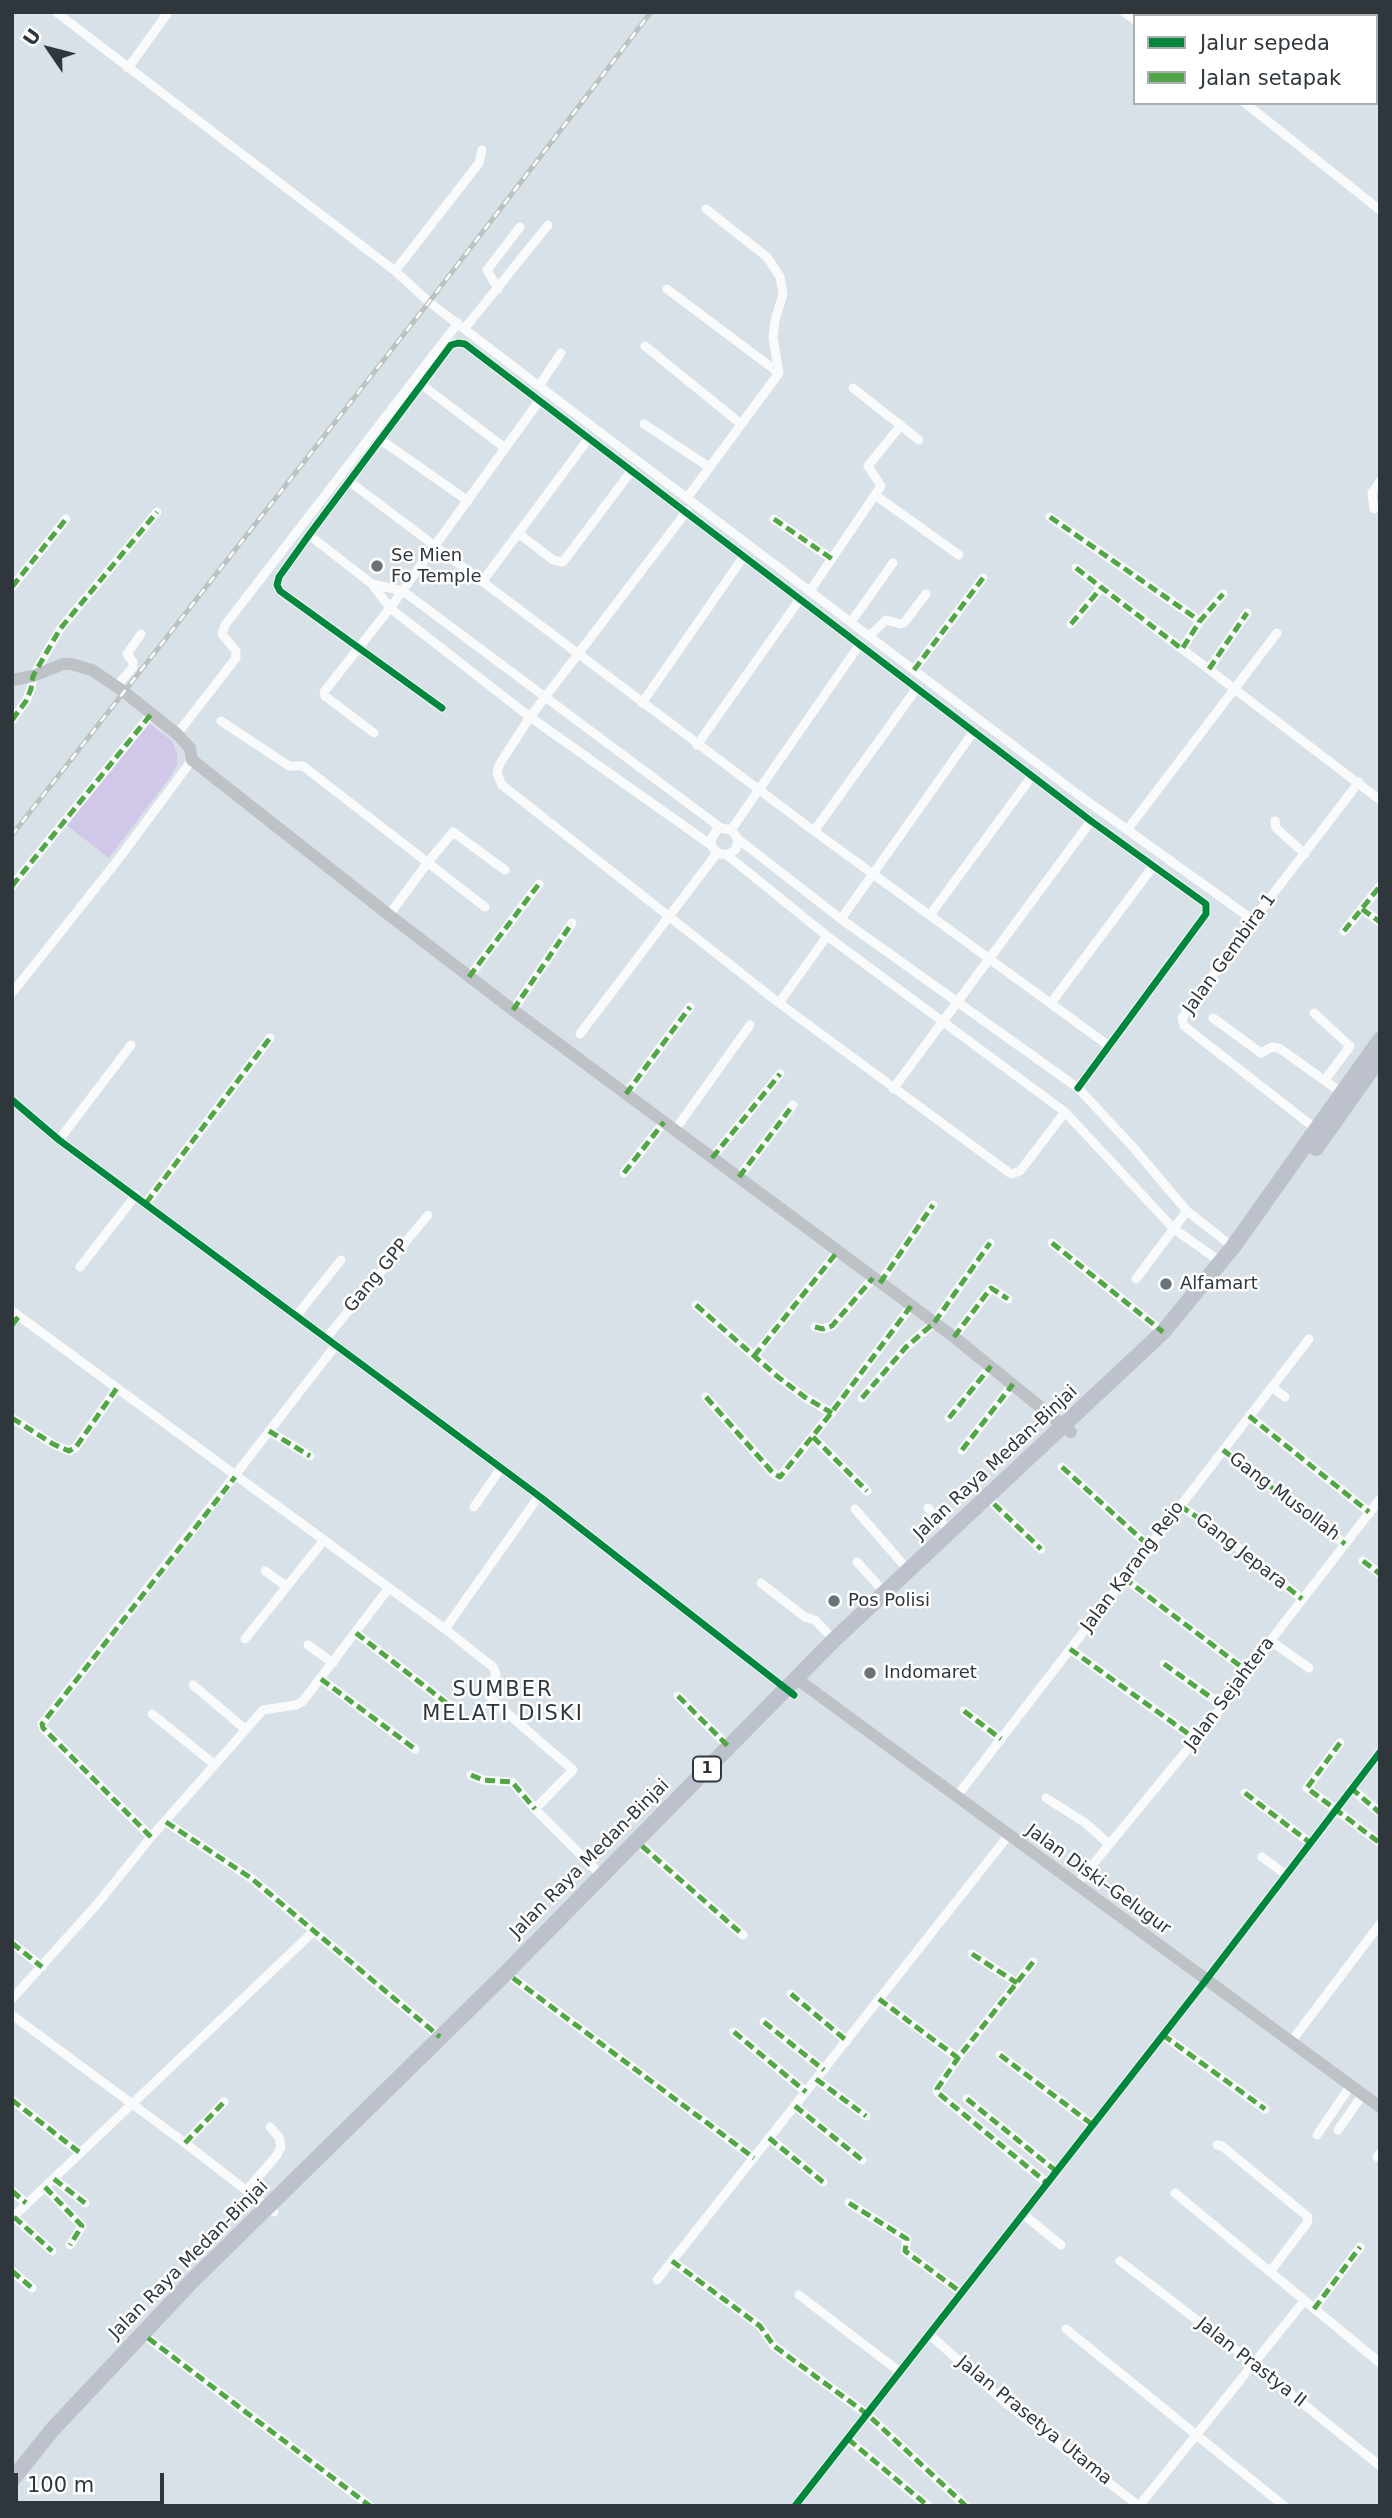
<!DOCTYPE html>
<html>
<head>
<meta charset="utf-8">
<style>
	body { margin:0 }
	#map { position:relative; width:1392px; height:2518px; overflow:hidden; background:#d7e1e7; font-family:"DejaVu Sans",sans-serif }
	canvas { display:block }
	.frame { position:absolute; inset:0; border:14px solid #30373c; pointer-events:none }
	.legend { position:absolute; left:1133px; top:14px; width:245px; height:91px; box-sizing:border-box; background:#fff; border:2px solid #acafb1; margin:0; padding:9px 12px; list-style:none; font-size:21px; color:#30373c }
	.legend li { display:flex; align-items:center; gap:14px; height:35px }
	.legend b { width:35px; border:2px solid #acafb1 }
	.north { position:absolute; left:14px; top:14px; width:70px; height:70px; -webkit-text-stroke:5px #fff; paint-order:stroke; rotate:305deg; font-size:19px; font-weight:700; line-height:28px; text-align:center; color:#30373c }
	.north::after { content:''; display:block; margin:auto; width:24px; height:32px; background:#30373c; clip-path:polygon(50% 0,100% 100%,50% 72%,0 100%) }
	.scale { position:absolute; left:14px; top:2473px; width:150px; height:32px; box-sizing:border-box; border:4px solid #30373c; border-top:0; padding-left:9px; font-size:21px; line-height:24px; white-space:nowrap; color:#30373c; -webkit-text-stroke:5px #fff; paint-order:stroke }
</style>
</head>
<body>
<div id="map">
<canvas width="1392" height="2518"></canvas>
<div class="frame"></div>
<ul class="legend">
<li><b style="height:9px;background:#00873e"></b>Jalur sepeda</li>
<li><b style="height:9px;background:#52a645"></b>Jalan setapak</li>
</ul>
<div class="north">U</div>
<div class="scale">100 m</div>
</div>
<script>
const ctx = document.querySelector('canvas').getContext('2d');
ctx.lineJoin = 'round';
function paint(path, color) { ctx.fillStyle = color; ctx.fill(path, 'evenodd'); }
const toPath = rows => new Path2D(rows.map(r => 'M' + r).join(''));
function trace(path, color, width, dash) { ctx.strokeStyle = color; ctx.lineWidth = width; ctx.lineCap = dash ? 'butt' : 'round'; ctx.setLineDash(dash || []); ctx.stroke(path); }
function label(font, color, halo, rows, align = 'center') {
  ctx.font = font + ' "DejaVu Sans",sans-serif'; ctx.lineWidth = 5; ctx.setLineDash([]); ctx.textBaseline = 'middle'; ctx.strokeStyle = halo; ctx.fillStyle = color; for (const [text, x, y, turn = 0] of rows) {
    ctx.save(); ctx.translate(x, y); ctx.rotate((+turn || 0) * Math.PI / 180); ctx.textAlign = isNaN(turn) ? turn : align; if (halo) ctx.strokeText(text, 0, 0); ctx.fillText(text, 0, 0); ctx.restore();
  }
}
paint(toPath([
	[149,723,172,741,177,754,177,765,170,777,109,858,65,824]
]), '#d0c7e9');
trace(toPath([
	[56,12,395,271,429,302,539,386,1080,796,1253,920],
	[1124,12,1135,20],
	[128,68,167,14,164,12],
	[1245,103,1380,210],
	[395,271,479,163,482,150],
	[498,289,487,270,520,227],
	[667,289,779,373],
	[465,328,548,225],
	[645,346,741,424],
	[422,385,505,448],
	[539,386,561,353],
	[853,388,919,440],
	[644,424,709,467],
	[381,440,468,501],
	[350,482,814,831,1109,1046],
	[875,495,959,555],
	[687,498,779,373,773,338,775,320,783,294,780,277,767,257,706,209],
	[1374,509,1372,493,1380,481],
	[687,511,530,717,499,765,497,774,502,785,779,1003,1011,1174,1020,1171,1065,1112],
	[1050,517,1200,621],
	[774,519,832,559],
	[518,533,553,560,563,562,632,470],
	[309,535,372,584,390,608,530,717,711,845],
	[1076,568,1380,800],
	[482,582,589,438],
	[372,584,403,591,721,828],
	[12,587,66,519],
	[810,591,881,486,868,466,901,425],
	[851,622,893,563],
	[1071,624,1101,588],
	[869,636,886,620,900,624,904,623,926,594],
	[1182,649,1200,621,1223,594],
	[1209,669,1247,613],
	[914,670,983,578],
	[116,687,133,667,133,662,127,654,141,634],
	[642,703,744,556],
	[442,708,280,591,277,585,279,577,309,535,451,345,458,343,465,344,1091,821,1206,904,1206,914,1078,1088],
	[12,720,26,701,31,689,33,676,60,629,157,512],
	[221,721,289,766,303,766,485,907],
	[374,733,325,696,324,692,390,608,539,401],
	[177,734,236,658,236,651,222,634,225,625,458,323],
	[697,745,800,599],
	[1275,821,1276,828,1305,854],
	[731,830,860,644],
	[1127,830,1277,633],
	[814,831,917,688],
	[738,839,736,849,727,855,717,853,711,845,711,840,716,831,721,828,731,830,738,839,841,919,1078,1088,1132,1146,1187,1211,1233,1247],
	[727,855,827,936,1065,1112,1174,1229,1221,1262],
	[12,886,152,713],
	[1362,909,1380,922],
	[389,915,428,862,453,832,505,870],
	[930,915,1032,776],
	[841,919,974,731],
	[1344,931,1380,886],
	[469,977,539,884],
	[12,993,117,861,192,760],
	[779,1003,827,936],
	[1051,1003,1154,865],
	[513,1010,572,923],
	[1314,1013,1350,1046,1325,1080],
	[1213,1018,1261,1053,1272,1047,1279,1048,1342,1093],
	[580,1034,717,853],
	[893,1089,1091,821],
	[626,1094,690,1007],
	[12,1100,59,1140,539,1496,794,1695],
	[1316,1129,1184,1026,1182,1018,1253,920,1359,782],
	[675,1130,750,1025],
	[59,1140,131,1045],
	[712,1158,780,1074],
	[624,1173,664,1122],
	[739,1177,793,1105],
	[146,1203,270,1038],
	[1052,1243,1163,1332],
	[80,1267,136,1195],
	[1136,1279,1187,1211],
	[880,1283,933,1205],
	[696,1305,778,1377,806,1398,832,1413],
	[12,1311,445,1629,493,1667,496,1674,489,1694,493,1701,573,1770,535,1809,601,1875],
	[297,1315,341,1260],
	[815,1327,823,1329,832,1326,873,1278],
	[327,1337,428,1215],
	[954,1337,991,1288,1008,1299],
	[754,1356,838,1251],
	[1272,1387,1285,1397],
	[706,1397,773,1473,780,1477,832,1412,911,1306],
	[862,1398,906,1347,934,1323,990,1243],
	[1249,1416,1369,1512],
	[12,1418,53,1444,69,1451,76,1447,117,1388],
	[949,1418,991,1366],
	[269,1431,310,1456],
	[813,1437,867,1491],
	[962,1450,1013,1384],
	[1223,1450,1345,1544],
	[1062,1467,1149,1546],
	[994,1504,1041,1549],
	[1180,1506,1214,1528,1302,1599],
	[474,1507,501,1468],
	[928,1508,951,1533],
	[855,1509,909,1571],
	[1363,1561,1380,1574],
	[857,1562,885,1593],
	[265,1571,286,1586],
	[1124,1578,1247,1671],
	[761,1583,805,1617,815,1620,834,1640],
	[445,1629,539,1496],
	[356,1633,449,1705],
	[245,1639,324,1540],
	[1271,1641,1309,1668],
	[308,1645,333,1663],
	[1070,1649,1197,1740],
	[1164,1664,1223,1706],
	[321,1679,415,1749],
	[193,1685,245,1729],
	[678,1696,729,1747],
	[964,1711,1001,1739],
	[152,1714,214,1764],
	[1340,1743,1307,1788,1380,1843],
	[471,1775,483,1780,512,1782,535,1809],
	[1351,1788,1380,1813],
	[1245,1793,1309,1842],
	[957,1796,1309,1339],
	[1046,1798,1084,1822,1109,1844],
	[166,1822,251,1878,440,2037],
	[151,1837,43,1728,42,1724,336,1345],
	[642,1846,743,1935],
	[1262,1857,1285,1874],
	[1076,1885,1223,1706,1247,1671,1380,1499],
	[12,1943,42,1967],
	[972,1954,1017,1983],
	[1033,1962,958,2058,937,2089,938,2093,1047,2183],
	[513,1978,754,2158],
	[791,1994,847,2041],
	[12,1999,98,1903,151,1837,263,1710,296,1705,303,1701,388,1589],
	[879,1999,958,2058],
	[12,2015,185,2143,274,2212],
	[764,2022,824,2070],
	[734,2032,806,2092],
	[1163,2035,1265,2109],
	[1290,2043,1380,1924],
	[1000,2055,1093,2125],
	[816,2079,866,2116],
	[967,2099,1056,2171],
	[12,2100,79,2152],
	[795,2106,862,2160],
	[1338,2130,1363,2094],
	[1317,2135,1351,2085],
	[769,2138,823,2182],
	[185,2143,224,2102],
	[1217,2145,1222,2146,1308,2217,1307,2223,1270,2272],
	[1377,2157,1380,2153],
	[54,2179,85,2203],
	[45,2187,82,2226,70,2245],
	[247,2190,277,2155,281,2147,279,2137,270,2127],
	[12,2191,26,2203],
	[1175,2193,1380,2363],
	[849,2203,907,2239,905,2251,962,2293],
	[1023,2214,1061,2245],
	[14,2217,52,2251],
	[12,2218,314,1931],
	[672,2261,760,2326,774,2346,867,2414,966,2506],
	[1120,2261,1254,2364,1380,2466],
	[12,2271,32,2288],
	[657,2280,1008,1836],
	[799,2295,900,2372],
	[1314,2309,1360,2247],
	[1066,2329,1284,2506],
	[929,2334,1008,2405,1139,2506],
	[148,2338,370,2506],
	[848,2439,928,2506],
	[795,2506,1206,1980,1380,1752],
	[1139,2506,1304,2301]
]), '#f9fafb', 9);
trace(toPath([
	[12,680,33,676,63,664,71,664,92,670,123,691,177,734,190,748,192,760,389,915,513,1010,954,1337,1071,1432],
	[797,1679,1380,2107]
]), '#bec1c6', 12);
trace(toPath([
	[1316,1148,1376,1063],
	[12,2480,52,2430,192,2281,506,1973,834,1640,1163,1332,1233,1247,1380,1040]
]), '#bdc1cc', 16);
const rail = toPath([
	[12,835,429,302,651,12]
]);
trace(rail, '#bec1c2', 5);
trace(rail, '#fff', 2.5, [8]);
trace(toPath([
	[1050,517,1200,621],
	[774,519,832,559],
	[1076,568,1182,649,1200,621,1223,594],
	[12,587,66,519],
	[1071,624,1101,588],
	[1209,669,1247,613],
	[914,670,983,578],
	[12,720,26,701,31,689,33,676,60,629,157,512],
	[12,886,152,713],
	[1362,909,1380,922],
	[1344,931,1380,886],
	[469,977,539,884],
	[513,1010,572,923],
	[626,1094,690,1007],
	[712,1158,780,1074],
	[624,1173,664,1122],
	[739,1177,793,1105],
	[146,1203,270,1038],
	[1052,1243,1163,1332],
	[880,1283,933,1205],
	[696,1305,778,1377,806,1398,832,1413],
	[12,1325,19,1316],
	[815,1327,823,1329,832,1326,873,1278],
	[954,1337,991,1288,1008,1299],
	[754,1356,838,1251],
	[706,1397,773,1473,780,1477,832,1412,911,1306],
	[862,1398,906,1347,934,1323,990,1243],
	[1249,1416,1369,1512],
	[12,1418,53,1444,69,1451,76,1447,117,1388],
	[949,1418,991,1366],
	[269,1431,310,1456],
	[813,1437,867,1491],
	[962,1450,1013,1384],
	[1223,1450,1345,1544],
	[1062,1467,1149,1546],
	[994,1504,1041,1549],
	[1180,1506,1214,1528,1302,1599],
	[1363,1561,1380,1574],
	[1124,1578,1247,1671],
	[356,1633,449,1705],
	[1070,1649,1197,1740],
	[1164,1664,1223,1706],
	[321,1679,415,1749],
	[678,1696,729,1747],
	[964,1711,1001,1739],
	[1340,1743,1307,1788,1380,1843],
	[471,1775,483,1780,512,1782,535,1809],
	[1351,1788,1380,1813],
	[1245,1793,1309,1842],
	[166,1822,251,1878,440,2037],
	[151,1837,43,1728,42,1724,235,1477],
	[642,1846,743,1935],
	[12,1943,42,1967],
	[972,1954,1017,1983],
	[1033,1962,958,2058,937,2089,938,2093,1047,2183],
	[513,1978,754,2158],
	[791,1994,847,2041],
	[879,1999,958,2058],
	[764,2022,824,2070],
	[734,2032,806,2092],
	[1163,2035,1265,2109],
	[1000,2055,1093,2125],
	[816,2079,866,2116],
	[967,2099,1056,2171],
	[12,2100,79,2152],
	[795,2106,862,2160],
	[769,2138,823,2182],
	[185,2143,224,2102],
	[54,2179,85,2203],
	[45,2187,82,2226,70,2245],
	[12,2191,26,2203],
	[849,2203,907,2239,905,2251,962,2293],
	[14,2217,52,2251],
	[672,2261,760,2326,774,2346,867,2414,966,2506],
	[12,2271,32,2288],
	[1314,2309,1360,2247],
	[148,2338,370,2506],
	[848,2439,928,2506]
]), '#52a645', 5, [10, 5]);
trace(toPath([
	[442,708,280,591,277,585,279,577,309,535,451,345,458,343,465,344,1091,821,1206,904,1206,914,1078,1088],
	[12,1100,59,1140,539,1496,794,1695],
	[795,2506,1206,1980,1380,1752]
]), '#00873e', 7);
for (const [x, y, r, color] of [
	[377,566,7,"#6a7278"],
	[1166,1284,7,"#6a7278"],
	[834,1601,7,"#6a7278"],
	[870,1673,7,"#6a7278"]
]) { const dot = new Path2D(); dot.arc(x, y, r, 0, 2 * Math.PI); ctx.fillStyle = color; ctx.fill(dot); trace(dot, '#fff', 2.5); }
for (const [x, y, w] of [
	[707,1769,28]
]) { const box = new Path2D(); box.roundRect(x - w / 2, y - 12.5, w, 25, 5); ctx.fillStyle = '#fff'; ctx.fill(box); trace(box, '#30373c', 2); }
label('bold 16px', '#30373c', null, [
	["1",707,1769]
]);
label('18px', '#30373c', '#fff', [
	["Se Mien",391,556],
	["Fo Temple",391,577],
	["Alfamart",1180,1284],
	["Pos Polisi",848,1601],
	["Indomaret",884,1673]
], 'left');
label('18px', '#30373c', '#fff', [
	["Jalan Gembira 1",1230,954,-54],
	["Gang GPP",377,1276,-50],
	["Jalan Raya Medan-Binjai",996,1463,-43],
	["Gang Musollah",1284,1497,37],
	["Gang Jepara",1241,1552,38],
	["Jalan Karang Rejo",1133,1567,-53],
	["Jalan Sejahtera",1230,1694,-53],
	["Jalan Raya Medan-Binjai",590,1859,-45],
	["Jalan Diski–Gelugur",1098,1880,36],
	["Jalan Raya Medan-Binjai",189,2260,-45],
	["Jalan Prastya II",1251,2363,38],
	["Jalan Prasetya Utama",1034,2421,39]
]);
ctx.letterSpacing = '2px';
label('21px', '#30373c', '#fff', [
	["SUMBER",503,1691],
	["MELATI DISKI",503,1715]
]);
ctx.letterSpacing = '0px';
</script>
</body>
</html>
